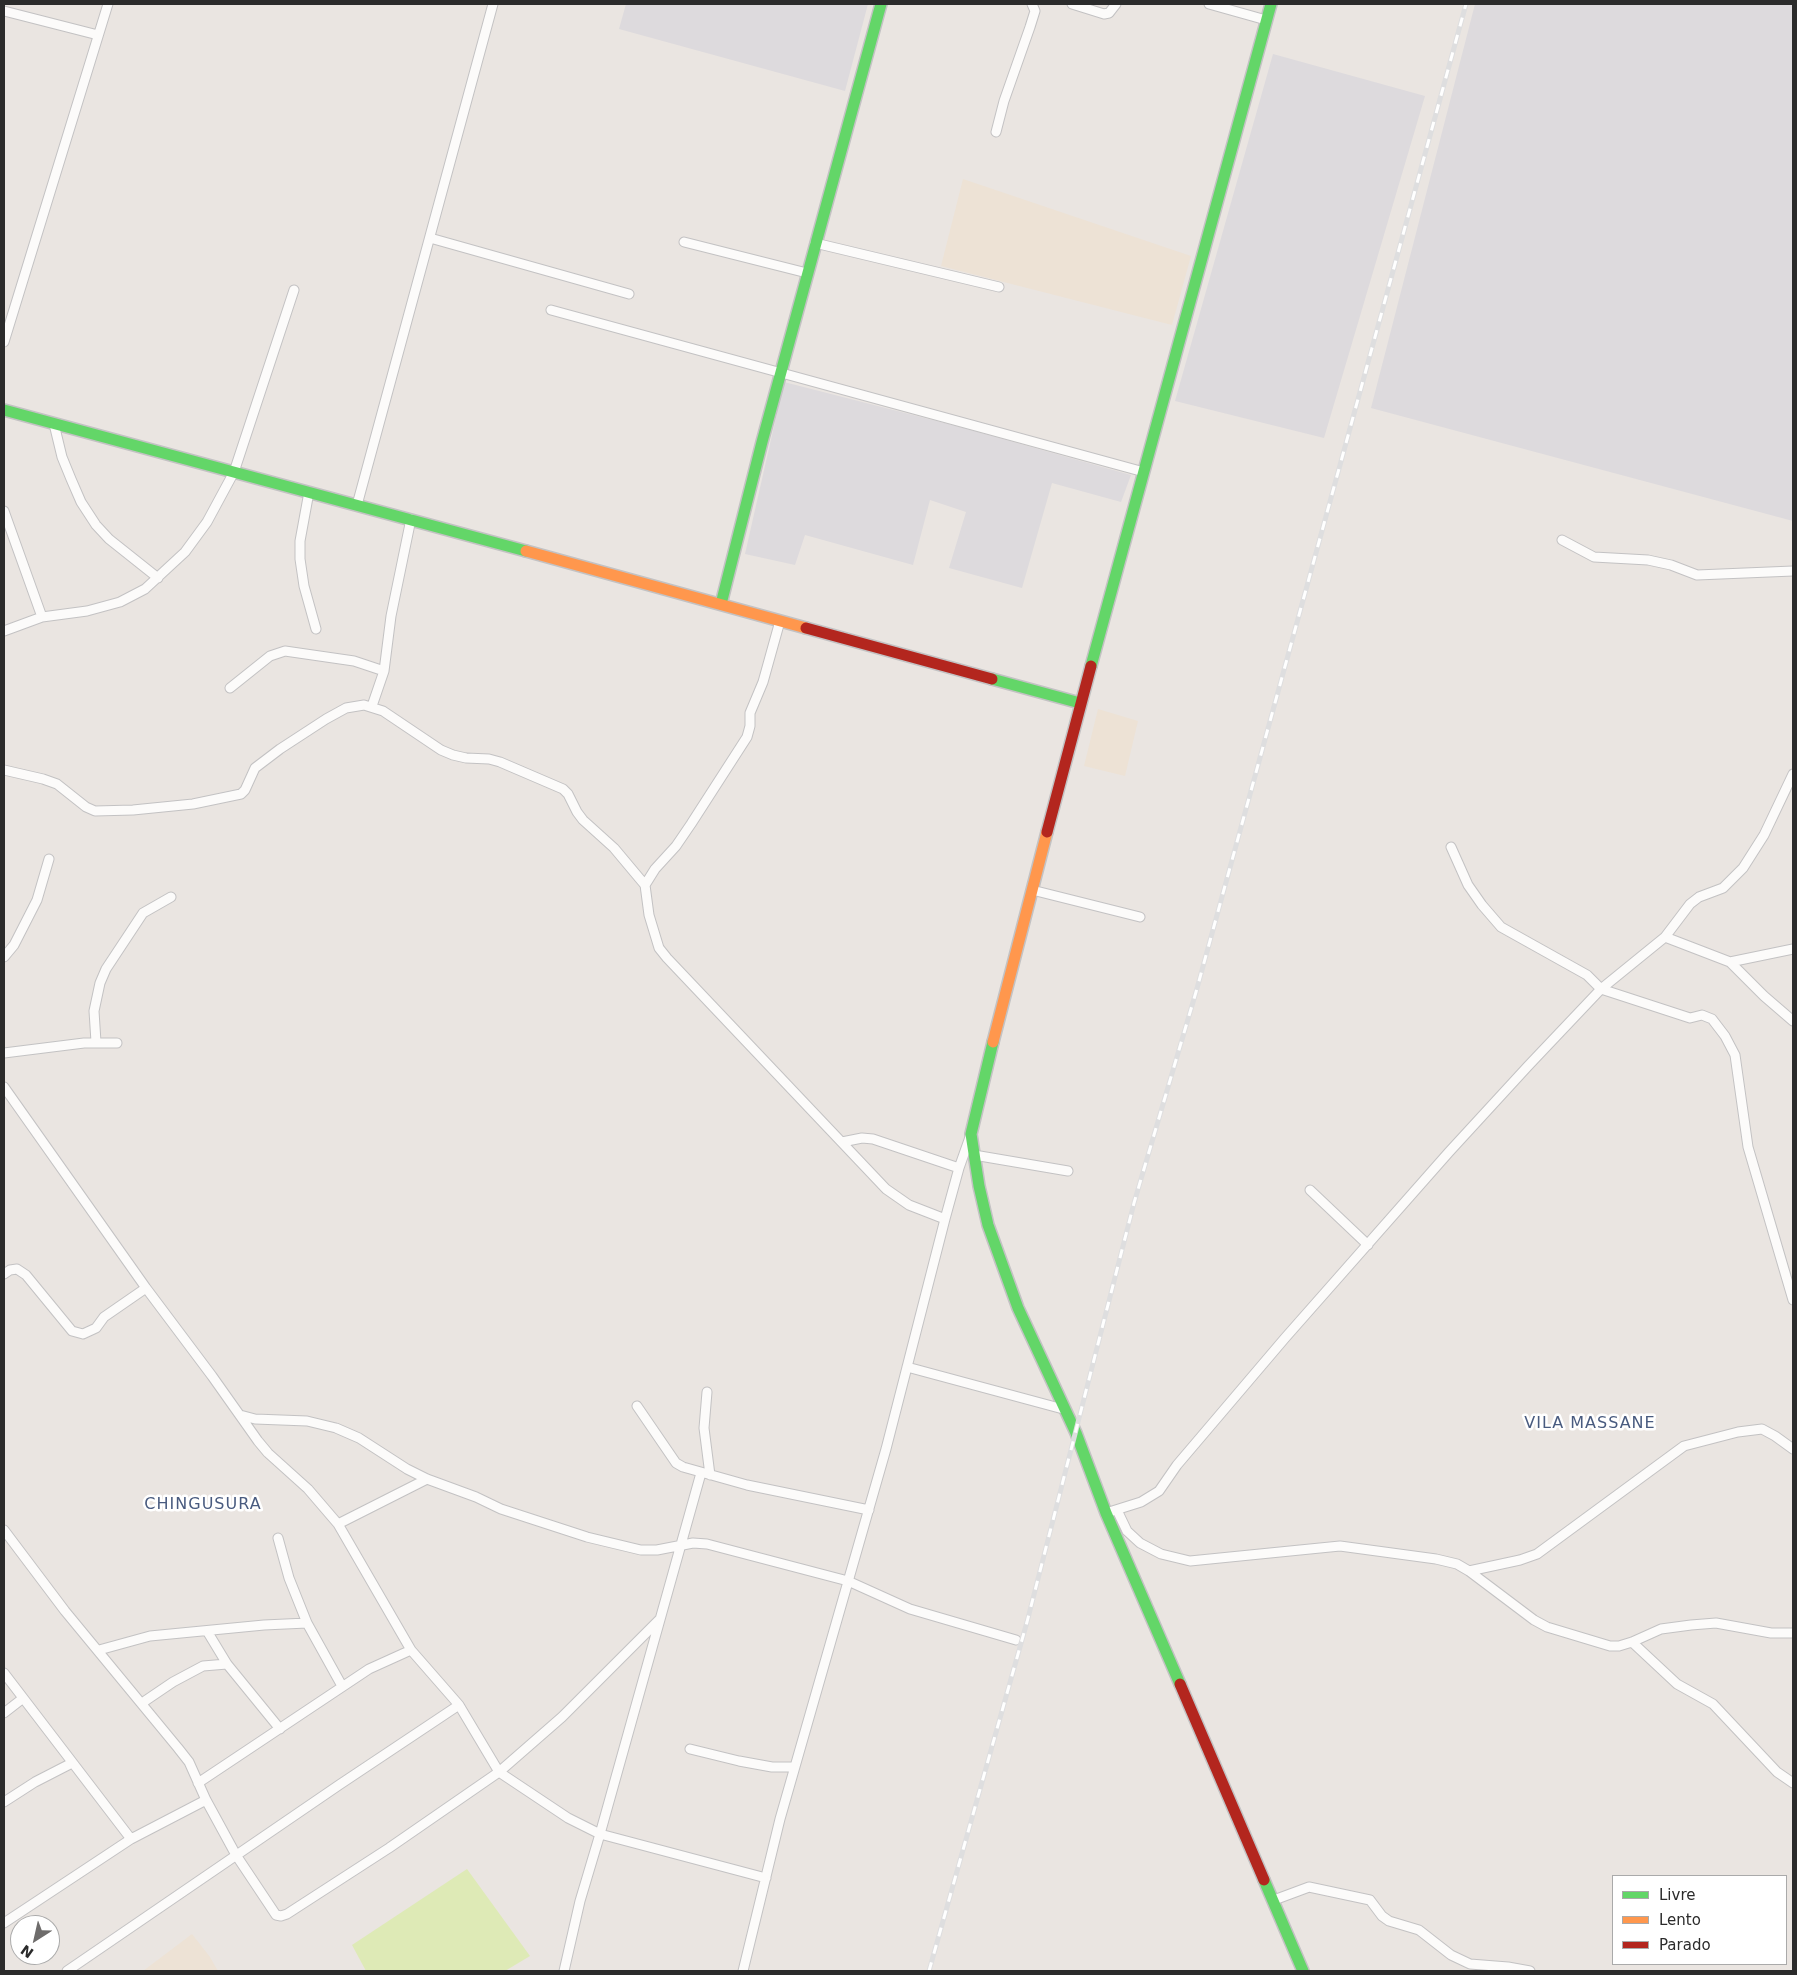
<!DOCTYPE html>
<html>
<head>
<meta charset="utf-8">
<style>
	body { margin:0 }
	#map { position:relative; width:1797px; height:1975px; overflow:hidden; background:#eae5e1; font-family:"DejaVu Sans",sans-serif }
	canvas { display:block }
	.frame { position:absolute; inset:0; border:5px solid #2b2b2b; pointer-events:none }
	.legend { position:absolute; left:1612px; top:1875px; width:175px; height:90px; box-sizing:border-box; background:#fff; border:1px solid #aaa; margin:0; padding:6px 9px; list-style:none; font-size:15px; color:#2b2b2b }
	.legend li { display:flex; align-items:center; gap:10px; height:25px }
	.legend b { width:25px; border:1px solid #aaa }
	.north { position:absolute; left:10px; top:1915px; width:50px; height:50px; box-sizing:border-box; background:#fff; border:1px solid #aaa; border-radius:50%; rotate:215deg; font-size:14px; font-weight:700; line-height:20px; text-align:center; color:#2b2b2b }
	.north::after { content:''; display:block; margin:auto; width:18px; height:22px; background:#6e6c6b; clip-path:polygon(50% 0,100% 100%,50% 72%,0 100%) }
</style>
</head>
<body>
<div id="map">
<canvas width="1797" height="1975"></canvas>
<div class="frame"></div>
<ul class="legend">
<li><b style="height:6px;background:#63d668"></b>Livre</li>
<li><b style="height:6px;background:#ff974d"></b>Lento</li>
<li><b style="height:6px;background:#b3261e"></b>Parado</li>
</ul>
<div class="north">N</div>
</div>
<script>
const ctx = document.querySelector('canvas').getContext('2d');
ctx.lineJoin = 'round';
function paint(path, color) { ctx.fillStyle = color; ctx.fill(path, 'evenodd'); }
const toPath = rows => new Path2D(rows.map(r => 'M' + r).join(''));
function trace(path, color, width, dash) { ctx.strokeStyle = color; ctx.lineWidth = width; ctx.lineCap = dash ? 'butt' : 'round'; ctx.setLineDash(dash || []); ctx.stroke(path); }
function label(font, color, halo, rows, align = 'center') {
  ctx.font = font + ' "DejaVu Sans",sans-serif'; ctx.lineWidth = 5; ctx.setLineDash([]); ctx.textBaseline = 'middle'; ctx.strokeStyle = halo; ctx.fillStyle = color; for (const [text, x, y, turn = 0] of rows) {
    ctx.save(); ctx.translate(x, y); ctx.rotate((+turn || 0) * Math.PI / 180); ctx.textAlign = isNaN(turn) ? turn : align; if (halo) ctx.strokeText(text, 0, 0); ctx.fillText(text, 0, 0); ctx.restore();
  }
}
paint(toPath([
	[626,4,868,4,845,91,619,29],
	[1475,4,1793,4,1793,521,1371,408],
	[1273,54,1425,96,1324,438,1175,401],
	[784,382,960,427,1131,475,1121,502,1052,483,1022,588,949,568,966,512,930,500,913,565,805,535,795,565,745,554]
]), '#dddadd');
paint(toPath([
	[963,179,1191,256,1172,325,941,266],
	[1098,709,1138,721,1125,776,1084,766],
	[192,1934,210,1957,218,1971,143,1971]
]), '#ede2d5');
paint(toPath([
	[467,1869,530,1956,505,1971,366,1971,352,1945]
]), '#deeab6');
const street = toPath([
	[1072,4,1104,14,1109,13,1116,4],
	[1209,4,1266,20],
	[4,11,98,35],
	[996,132,1004,101,1030,27,1035,11,1032,4],
	[430,238,629,294],
	[684,242,807,273],
	[815,243,999,287],
	[551,310,1144,472],
	[4,342,108,4],
	[54,424,62,457,71,479,81,502,96,525,109,539,158,578],
	[309,492,300,541,300,559,304,586,316,629],
	[357,505,493,4],
	[4,511,42,617],
	[1562,540,1594,557,1648,560,1671,565,1697,575,1793,571],
	[780,621,763,682,750,713,750,726,747,737,691,824,676,846,655,869,645,885,649,915,659,948,667,958,886,1189,909,1205,945,1219],
	[4,631,42,617,87,611,120,602,145,589,185,552,207,522,234,472,294,290],
	[230,688,270,656,285,651,354,661,384,671],
	[372,706,384,671,391,616,411,519],
	[4,770,43,779,57,784,86,807,95,811,133,810,193,804,241,794,245,790,255,768,280,749,326,719,346,708,364,705,383,711,441,750,453,755,466,758,489,759,500,762,563,789,568,794,577,812,583,820,614,848,645,885],
	[1451,847,1468,885,1482,905,1501,927,1587,975,1601,989,1690,1018,1702,1015,1712,1019,1725,1036,1735,1055,1748,1147,1793,1300],
	[1032,890,1140,917],
	[1665,937,1730,962,1764,996,1793,1021],
	[4,957,14,945,37,900,49,859],
	[1730,962,1793,949],
	[96,1042,94,1011,100,983,106,969,143,913,171,897],
	[4,1053,84,1043,117,1043],
	[4,1087,146,1288,212,1376,258,1441,268,1453,308,1489,338,1524,411,1650],
	[842,1142,862,1138,873,1139,959,1168],
	[974,1155,1068,1171],
	[1310,1190,1368,1245],
	[4,1274,10,1270,17,1269,26,1275,72,1331,83,1334,96,1328,104,1317,146,1288],
	[907,1367,1063,1409],
	[707,1392,704,1428,710,1475],
	[637,1406,676,1463,683,1467,747,1485,869,1510],
	[240,1415,255,1419,307,1421,336,1428,359,1438,407,1469,427,1479,476,1497,501,1509,587,1537,641,1550,657,1550,693,1543,707,1544,848,1581,910,1609,1016,1640],
	[1117,1510,1127,1531,1140,1543,1161,1554,1190,1561,1340,1546,1436,1559,1457,1564,1469,1571,1534,1620,1547,1627,1610,1646,1619,1646,1632,1642,1661,1629,1691,1625,1716,1623,1771,1633,1793,1633],
	[1106,1513,1141,1502,1159,1491,1177,1465,1285,1338,1449,1152,1528,1066,1601,989,1665,937,1690,904,1699,897,1723,888,1743,868,1764,835,1793,774],
	[338,1524,427,1479],
	[4,1530,65,1611,178,1748,189,1762,206,1800,236,1855,276,1915,281,1916,287,1914,389,1848,499,1772,562,1717,660,1619],
	[278,1538,289,1578,307,1623,342,1686],
	[1469,1571,1520,1560,1537,1554,1684,1446,1738,1432,1762,1429,1775,1436,1793,1449],
	[207,1631,227,1664,280,1729],
	[1632,1642,1677,1684,1713,1704,1777,1772,1793,1783],
	[99,1650,150,1636,264,1625,307,1623],
	[4,1673,131,1839],
	[142,1703,173,1682,203,1666,227,1664],
	[4,1713,22,1699],
	[690,1749,739,1761,772,1767,794,1767],
	[198,1783,369,1669,411,1650,459,1705],
	[4,1802,35,1782,72,1763],
	[1274,1900,1309,1887,1370,1900,1382,1916,1389,1921,1419,1930,1451,1955,1470,1964,1508,1967,1530,1971],
	[4,1923,131,1839,206,1800],
	[67,1971,339,1785,459,1705,499,1772,568,1818,600,1834,766,1878],
	[564,1971,580,1901,600,1834,701,1473],
	[743,1971,780,1819,886,1449,945,1219,959,1168,970,1137]
]);
const fast = toPath([
	[4,410,526,551],
	[721,604,762,442,881,4],
	[1091,666,1271,4],
	[992,679,1080,703],
	[993,1042,971,1134,979,1186,988,1225,1018,1308,1076,1433,1106,1513,1180,1684],
	[1264,1880,1303,1971]
]);
const slow = toPath([
	[526,551,806,628],
	[993,1042,1047,832]
]);
const jam = toPath([
	[806,628,992,679],
	[1047,832,1091,666],
	[1180,1684,1264,1880]
]);
trace(street, '#c3c2c3', 11);
trace(fast, '#c3c2c3', 14);
trace(slow, '#c3c2c3', 14);
trace(jam, '#c3c2c3', 14);
trace(street, '#fcfbfa', 9);
trace(fast, '#63d668', 11);
trace(slow, '#ff974d', 11);
trace(jam, '#b3261e', 11);
const rail = toPath([
	[929,1971,1027,1622,1134,1203,1196,992,1466,4]
]);
trace(rail, '#dededf', 5);
trace(rail, '#fff', 3, [9]);
ctx.letterSpacing = '1px';
label('16px', '#495b7f', '#fff', [
	["VILA MASSANE",1590,1424],
	["CHINGUSURA",203,1505]
]);
ctx.letterSpacing = '0px';
</script>
</body>
</html>
